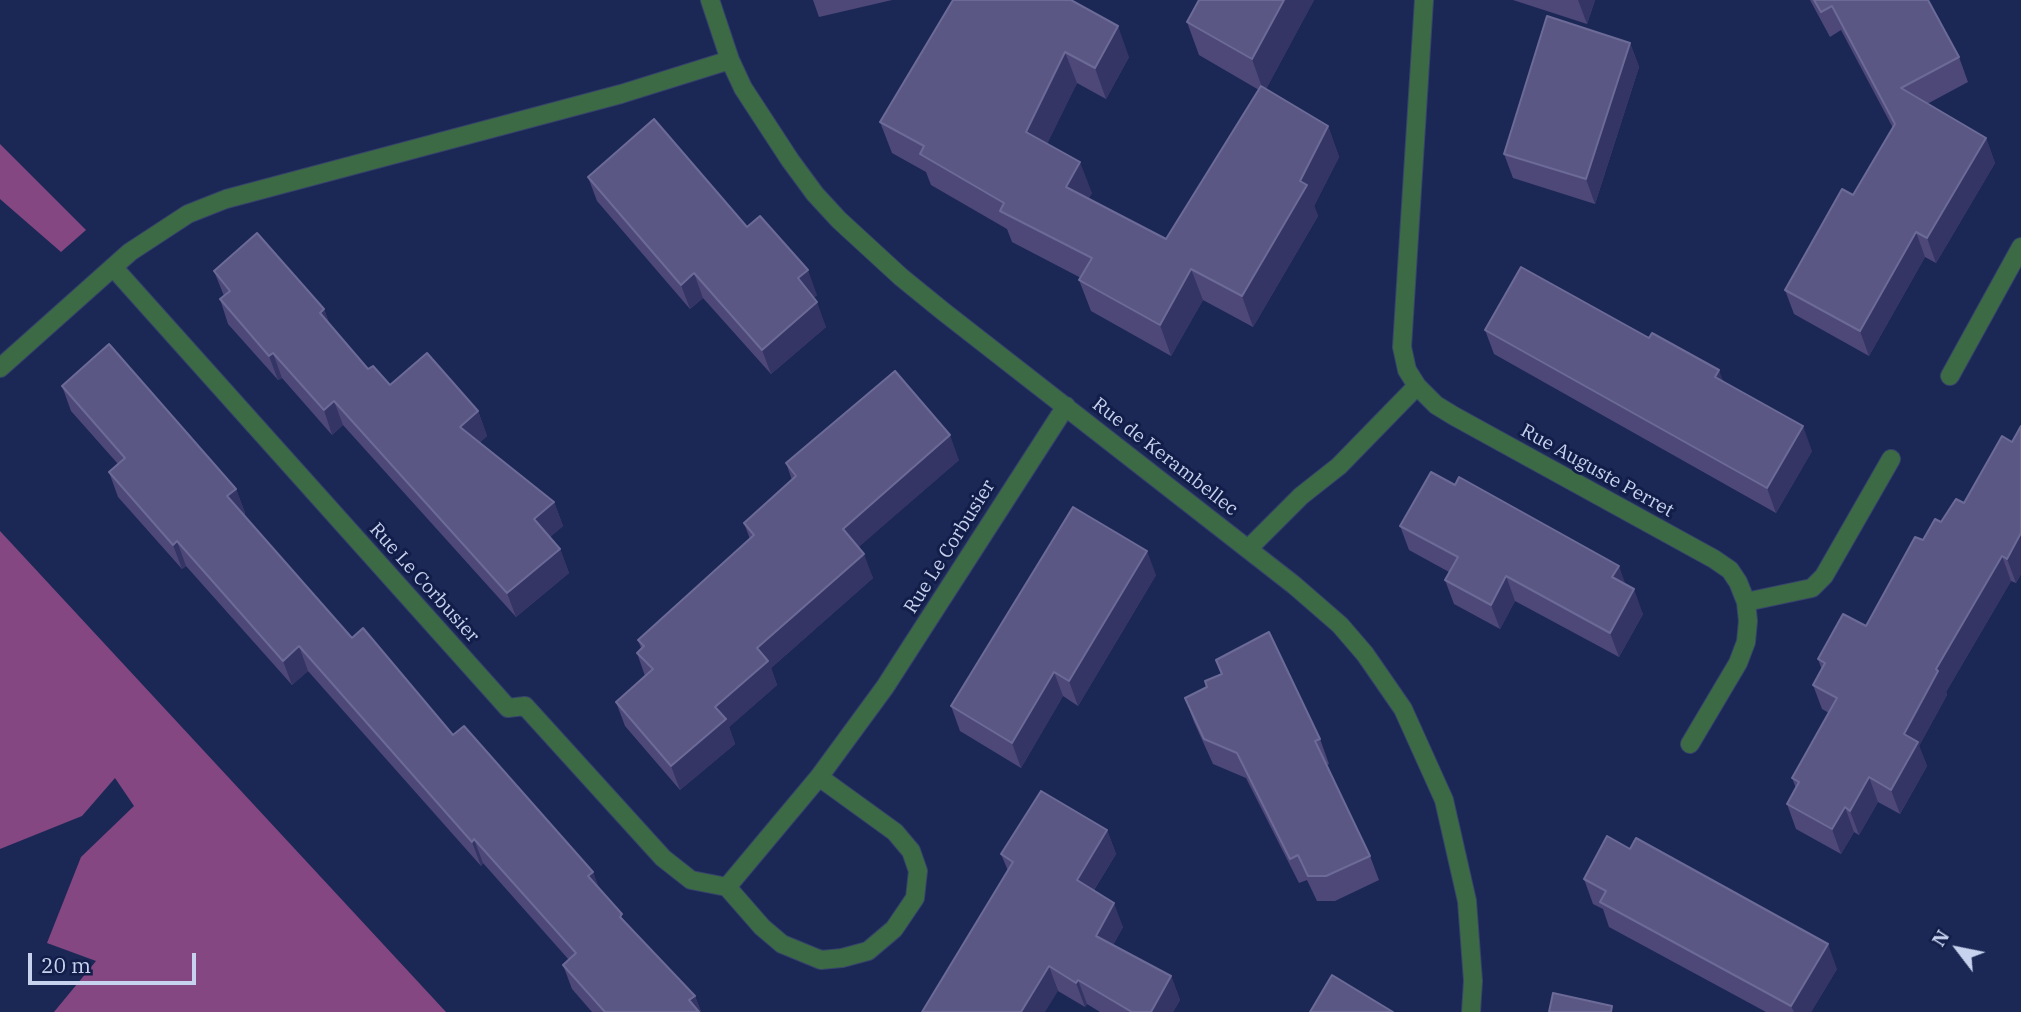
<!DOCTYPE html>
<html>
<head>
<meta charset="utf-8">
<style>
	body { margin:0 }
	#map { position:relative; width:2021px; height:1012px; overflow:hidden; background:#1b2855; font-family:"IBM Plex Serif",serif }
	canvas { display:block }
	.north { position:absolute; left:1923px; top:914px; width:70px; height:70px; -webkit-text-stroke:5px #121e49; paint-order:stroke; rotate:302deg; font-size:19px; font-weight:700; line-height:28px; text-align:center; color:#c7d2ee }
	.north::after { content:''; display:block; margin:auto; width:24px; height:32px; background:#c7d2ee; clip-path:polygon(50% 0,100% 100%,50% 72%,0 100%) }
	.scale { position:absolute; left:28px; top:953px; width:168px; height:32px; box-sizing:border-box; border:4px solid #c7d2ee; border-top:0; padding-left:9px; font-size:21px; line-height:24px; white-space:nowrap; color:#c7d2ee; -webkit-text-stroke:5px #121e49; paint-order:stroke }
</style>
</head>
<body>
<div id="map">
<canvas width="2021" height="1012"></canvas>
<div class="north">N</div>
<div class="scale">20 m</div>
</div>
<script>
const ctx = document.querySelector('canvas').getContext('2d');
ctx.lineJoin = 'round';
function paint(path, color) { ctx.fillStyle = color; ctx.fill(path, 'evenodd'); }
const toPath = rows => new Path2D(rows.map(r => 'M' + r).join(''));
function trace(path, color, width, dash) { ctx.strokeStyle = color; ctx.lineWidth = width; ctx.lineCap = dash ? 'butt' : 'round'; ctx.setLineDash(dash || []); ctx.stroke(path); }
function label(font, color, halo, rows, align = 'center') {
  ctx.font = font + ' "IBM Plex Serif",serif'; ctx.lineWidth = 6; ctx.setLineDash([]); ctx.textBaseline = 'middle'; ctx.strokeStyle = halo; ctx.fillStyle = color; for (const [text, x, y, turn = 0] of rows) {
    ctx.save(); ctx.translate(x, y); ctx.rotate((+turn || 0) * Math.PI / 180); ctx.textAlign = isNaN(turn) ? turn : align; if (halo) ctx.strokeText(text, 0, 0); ctx.fillText(text, 0, 0); ctx.restore();
  }
}
paint(toPath([
	[0,144,86,230,61,252,0,199],
	[0,531,446,1012,54,1012,96,961,47,943,81,857,134,806,115,778,82,816,0,849]
]), '#844782');
const street = toPath([
	[710,0,730,60,743,88,790,160,815,194,839,220,901,277,944,312,1294,585,1340,625,1365,654,1403,709,1444,800,1467,901,1473,981,1471,1012],
	[113,267,508,708,525,706,663,858,691,880,727,887],
	[0,368,130,252,188,214,226,199,621,94,730,60],
	[1950,376,2021,247],
	[1417,386,1436,405,1454,416,1714,559,1730,570,1738,582,1746,602,1812,588,1824,576,1891,459],
	[1248,549,1301,496,1339,466,1417,386,1407,370,1402,347,1424,0],
	[1690,744,1738,663,1746,642,1748,621,1746,602],
	[819,777,895,832,911,851,918,871,915,898,894,929,868,951,842,958,821,960,782,944,762,927,727,887,819,777,885,687,1066,406]
]);
trace(street, '#37436d', 20);
trace(street, '#3c6a44', 18);
paint(toPath([
	[813,0,892,0,819,17],
	[953,0,1129,57,1106,99,1077,83,1047,143,1092,193,1088,199,1166,239,1259,90,1199,55,1187,22,1314,0,1266,89,1328,126,1339,157,1314,206,1318,216,1253,327,1203,300,1171,356,1091,311,1079,280,1081,278,1012,242,1007,229,931,185,926,172,892,153,880,122],
	[1513,0,1595,0,1587,24],
	[1810,0,1928,0,1959,57,1968,82,1927,104,1986,138,1995,163,1936,263,1925,257,1869,356,1794,314,1785,290,1853,195,1893,128,1841,30,1830,37],
	[1630,43,1639,67,1595,204,1513,178,1504,154],
	[588,177,747,227,817,295,813,298,826,327,771,374,703,298,690,309,597,201],
	[214,271,324,309,329,323,368,369,390,385,478,411,487,436,479,443,554,502,563,526,550,537,560,549,569,573,516,617,343,425,332,435,282,378,278,380,228,324,220,299,224,296],
	[1485,330,1723,381,1812,451,1776,513,1494,354],
	[62,386,236,489,245,513,244,515,352,638,593,872,599,889,625,922,695,996,701,1012,592,1012,572,989,563,965,569,960,483,863,481,866,308,671,292,685,186,566,182,569,118,497,109,472,118,464,71,411],
	[2021,426,2021,574,2016,583,2011,581,1946,692,1947,695,1919,746,1927,766,1900,814,1878,802,1859,835,1854,832,1841,854,1796,829,1787,804,1796,788,1792,778,1829,713,1822,709,1813,685,1822,670,1818,659,1866,626,1923,540,1941,522,1964,503,2012,442],
	[959,460,858,547,873,578,771,668,777,685,729,727,735,744,680,790,625,726,616,702,645,676,637,653,641,648,638,640,750,539,744,523,792,480,786,463],
	[1400,526,1626,584,1643,614,1619,657,1515,601,1500,629,1454,604,1445,580,1449,572,1409,550],
	[1156,575,1078,706,1063,696,1021,768,960,731,951,706],
	[1216,660,1320,739,1329,764,1327,765,1370,856,1379,880,1335,901,1317,901,1307,880,1299,883,1246,778,1213,764,1194,722,1185,698,1207,687,1221,674],
	[1107,830,1116,854,1094,890,1123,927,1113,945,1171,976,1180,1000,1173,1012,1100,1012,1087,1004,1085,1007,1058,991,1001,854],
	[1584,879,1837,969,1811,1012,1766,1012,1609,927,1603,909,1593,904]
]), '#4e4879');
paint(toPath([
	[1284,0,1314,0,1264,93,1252,59],
	[1578,0,1595,0,1587,24],
	[1118,26,1129,57,1106,99,1095,68],
	[1630,43,1639,67,1595,204,1586,179],
	[1065,52,1077,83,1038,163,1026,132],
	[1328,126,1339,157,1314,206,1318,216,1253,327,1242,296],
	[1986,138,1995,163,1936,263,1927,238],
	[1080,162,1092,193,1077,218,1066,187],
	[1916,232,1925,257,1869,356,1860,331],
	[1191,269,1203,300,1171,356,1160,325],
	[808,270,817,295,807,303,798,278],
	[694,273,703,298,690,309,681,285],
	[817,302,826,327,771,374,762,350],
	[324,309,333,334,320,313],
	[273,353,282,378,278,380,269,356],
	[1719,370,1728,394,1715,377],
	[334,401,343,425,332,435,324,410],
	[478,411,487,436,469,452,460,427],
	[1803,426,1812,451,1776,513,1767,488],
	[950,435,959,460,852,553,843,529],
	[236,489,245,513,236,521,227,496],
	[554,502,563,526,542,544,534,519],
	[2021,533,2021,574,2016,583,2007,559],
	[177,541,186,566,182,569,173,545],
	[560,549,569,573,516,617,507,593],
	[1147,551,1156,575,1078,706,1069,681],
	[864,554,873,578,771,668,777,685,729,727,735,744,680,790,671,766,715,707,757,648],
	[2002,556,2011,581,1946,692,1947,695,1919,746,1927,766,1900,814,1891,790,1904,734,1936,669],
	[1619,566,1628,591,1612,577],
	[1506,576,1515,601,1500,629,1491,605],
	[1634,589,1643,614,1619,657,1610,633],
	[299,646,308,671,292,685,283,661],
	[1054,672,1063,696,1021,768,1012,743],
	[1869,777,1878,802,1859,835,1850,811],
	[1845,807,1854,832,1841,854,1832,829],
	[1107,830,1116,854,1085,904,1077,880],
	[474,839,483,863,481,866,472,842],
	[593,872,602,897,588,876],
	[1114,903,1123,927,1105,960,1096,936],
	[1828,944,1837,969,1811,1012,1794,1012,1791,1006],
	[1049,966,1058,991,1045,1012,1021,1012],
	[1171,976,1180,1000,1173,1012,1151,1012],
	[1078,980,1087,1004,1085,1007,1076,983],
	[695,996,701,1012,693,1012,689,1000]
]), '#343565');
const building = toPath([
	[953,0,1071,0,1118,26,1095,68,1065,52,1026,132,1080,162,1066,187,1166,239,1261,86,1328,126,1300,181,1307,185,1242,296,1191,269,1160,325,1079,280,1092,258,1000,211,1004,203,920,154,924,146,880,122,953,0],
	[1199,0,1284,0,1252,59,1187,22,1199,0],
	[1814,0,1928,0,1959,57,1901,88,1986,138,1927,238,1916,232,1860,331,1785,290,1842,189,1853,195,1895,124,1832,6,1821,12,1814,0],
	[1547,16,1630,43,1586,179,1504,154,1547,16],
	[654,119,747,227,760,216,808,270,798,278,817,302,762,350,694,273,681,285,588,177,654,119],
	[257,233,324,309,320,313,368,369,373,366,390,385,427,353,478,411,460,427,554,502,534,519,560,549,507,593,334,401,324,410,273,353,269,356,220,299,230,291,214,271,257,233],
	[1521,267,1649,338,1652,333,1719,370,1715,377,1803,426,1767,488,1485,330,1521,267],
	[109,344,236,489,227,496,352,638,363,628,453,735,464,726,593,872,588,876,622,914,620,917,695,996,689,1000,699,1012,605,1012,563,965,576,953,474,839,472,842,299,646,283,661,177,541,173,545,109,472,125,458,62,386,109,344],
	[895,371,950,435,843,529,864,554,757,648,768,661,715,707,726,719,671,766,616,702,653,669,637,653,644,646,638,640,754,535,744,523,796,476,786,463,895,371],
	[2021,426,2021,533,2007,559,2002,556,1936,669,1938,671,1904,734,1918,742,1891,790,1869,777,1850,811,1845,807,1832,829,1787,804,1799,782,1792,778,1837,698,1813,685,1825,663,1818,659,1843,614,1866,626,1915,537,1923,540,1935,519,1941,522,1956,499,1964,503,2002,436,2012,442,2021,426],
	[1431,472,1455,485,1459,477,1619,566,1612,577,1634,589,1610,633,1506,576,1491,605,1445,580,1458,557,1400,526,1431,472],
	[1073,507,1147,551,1069,681,1054,672,1012,743,951,706,1073,507],
	[1269,632,1320,739,1315,741,1370,856,1326,876,1308,876,1298,855,1290,859,1237,753,1204,739,1185,698,1207,687,1205,681,1222,674,1216,660,1269,632],
	[1041,791,1107,830,1077,880,1114,903,1096,936,1171,976,1151,1012,1132,1012,1078,980,1076,983,1049,966,1021,1012,922,1012,1013,862,1001,854,1041,791],
	[1607,836,1630,849,1636,838,1828,944,1791,1006,1600,902,1606,891,1584,879,1607,836],
	[1332,975,1393,1012,1310,1012,1332,975],
	[1553,993,1612,1006,1611,1012,1549,1012,1553,993]
]);
paint(building, '#5b5785');
trace(building, '#6c6a96', 2);
label('19px', '#c7d2ee', '#121e49', [
	["Rue de Kerambellec",1165,457,38],
	["Rue Auguste Perret",1597,471,29],
	["Rue Le Corbusier",950,547,-58],
	["Rue Le Corbusier",424,583,48]
]);
</script>
</body>
</html>
